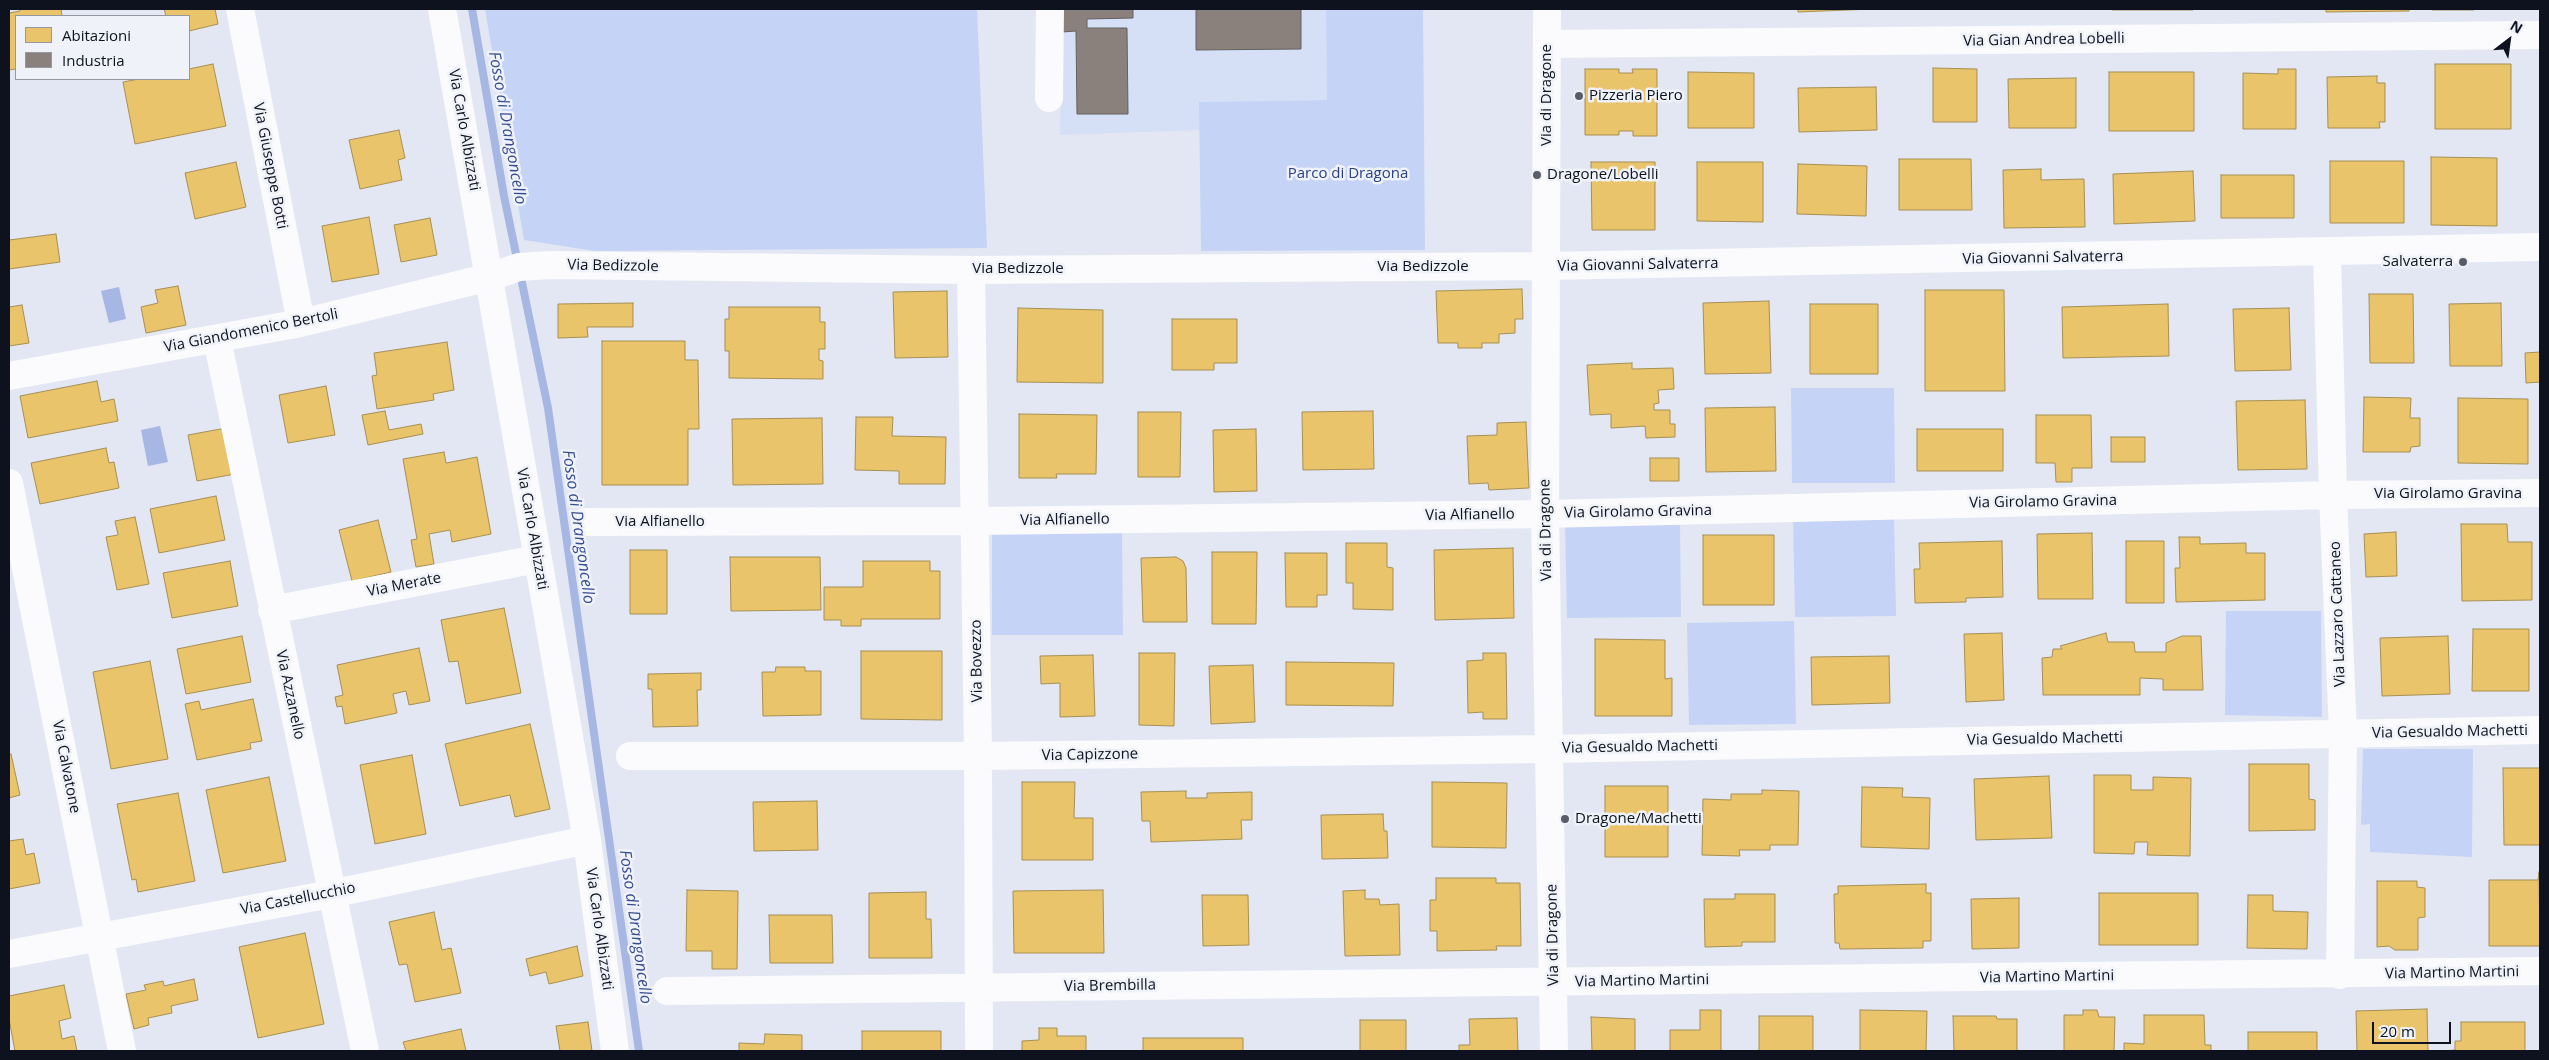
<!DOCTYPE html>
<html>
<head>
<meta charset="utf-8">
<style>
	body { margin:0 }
	#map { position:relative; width:2549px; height:1060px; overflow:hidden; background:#e2e7f3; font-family:"Open Sans",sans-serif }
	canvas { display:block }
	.frame { position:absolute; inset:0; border:10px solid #0e121e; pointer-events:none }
	.legend { position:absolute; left:15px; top:15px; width:175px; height:65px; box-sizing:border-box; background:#eff2f9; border:1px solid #9598a1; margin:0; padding:6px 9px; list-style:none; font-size:15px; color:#0e121e }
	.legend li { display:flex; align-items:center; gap:10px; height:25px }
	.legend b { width:25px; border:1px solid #9598a1 }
	.north { position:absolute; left:2484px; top:15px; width:50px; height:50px; -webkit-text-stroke:4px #eff2f9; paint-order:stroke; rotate:30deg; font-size:14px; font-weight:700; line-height:20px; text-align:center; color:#0e121e }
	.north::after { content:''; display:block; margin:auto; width:18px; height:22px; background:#0e121e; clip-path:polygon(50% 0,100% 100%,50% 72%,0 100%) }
	.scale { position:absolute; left:2372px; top:1022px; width:79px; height:22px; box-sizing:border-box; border:2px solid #0e121e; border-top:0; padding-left:6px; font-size:15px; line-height:18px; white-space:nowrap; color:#0e121e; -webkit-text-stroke:4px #eff2f9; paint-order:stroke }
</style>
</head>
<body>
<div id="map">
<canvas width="2549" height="1060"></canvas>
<div class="frame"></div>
<ul class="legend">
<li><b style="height:14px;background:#e9c46a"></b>Abitazioni</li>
<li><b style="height:14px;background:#8a817c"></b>Industria</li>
</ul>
<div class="north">N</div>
<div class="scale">20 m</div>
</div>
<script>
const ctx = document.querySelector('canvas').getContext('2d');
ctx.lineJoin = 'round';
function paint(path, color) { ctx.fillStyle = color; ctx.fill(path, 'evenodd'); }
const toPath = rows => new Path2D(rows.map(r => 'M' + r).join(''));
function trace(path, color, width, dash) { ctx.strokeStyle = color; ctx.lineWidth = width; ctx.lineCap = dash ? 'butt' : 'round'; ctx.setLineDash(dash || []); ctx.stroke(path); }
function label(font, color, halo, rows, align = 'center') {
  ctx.font = font + ' "Open Sans",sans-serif'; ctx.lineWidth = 5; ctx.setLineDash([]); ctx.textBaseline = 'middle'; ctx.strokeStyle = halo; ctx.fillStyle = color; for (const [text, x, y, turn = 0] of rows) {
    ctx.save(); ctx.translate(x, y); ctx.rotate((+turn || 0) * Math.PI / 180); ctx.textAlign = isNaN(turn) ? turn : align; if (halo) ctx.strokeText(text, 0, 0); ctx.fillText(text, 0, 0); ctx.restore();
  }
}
paint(toPath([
	[1062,9,1326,9,1327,100,1200,102,1200,130,1060,135]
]), '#d5dff6');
paint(toPath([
	[485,9,977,9,987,248,595,251,524,240],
	[1326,9,1423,9,1425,250,1201,251,1199,102,1327,100],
	[1791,388,1894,388,1895,483,1792,483],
	[1894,514,1896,616,1795,617,1793,516],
	[1680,519,1681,617,1567,618,1565,521],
	[992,532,1122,532,1123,635,992,635],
	[2226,611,2321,611,2322,717,2225,715],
	[1794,621,1796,724,1689,725,1687,623],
	[2363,749,2473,749,2472,857,2370,852,2370,824,2361,825]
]), '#c5d3f6');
paint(toPath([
	[119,287,126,319,109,323,101,291],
	[160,426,168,462,148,466,141,430]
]), '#a6b7e3');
const homes = toPath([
	[20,9,61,9,62,16,16,16,16,69,9,70,9,13,20,11,20,9],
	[164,9,215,9,218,24,189,31,189,16,166,16,164,9],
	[1798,9,1872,9,1798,12,1798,9],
	[2112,9,2193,9,2193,10,2112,10,2112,9],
	[2326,9,2409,9,2409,11,2326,12,2326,9],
	[2432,9,2474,9,2474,10,2432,10,2432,9],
	[213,64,226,126,135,144,123,82,139,79,189,79,189,69,213,64],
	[2435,64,2511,64,2511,129,2435,129,2435,64],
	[1933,68,1977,69,1977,122,1933,122,1933,68],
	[1585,69,1619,69,1619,73,1633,73,1632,69,1657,69,1657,136,1633,136,1633,131,1619,131,1619,135,1585,135,1585,69],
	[2278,69,2296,69,2296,129,2243,129,2243,73,2278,74,2278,69],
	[1688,72,1754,73,1754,128,1688,128,1688,72],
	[2109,72,2194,72,2194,131,2109,131,2109,72],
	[2377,76,2377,83,2385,83,2385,122,2379,122,2380,128,2328,128,2327,77,2377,76],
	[2076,78,2076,128,2009,128,2008,79,2076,78],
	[1876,87,1877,130,1799,132,1798,88,1876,87],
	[399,130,405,158,398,160,402,180,360,189,349,140,399,130],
	[2431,157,2497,158,2497,226,2431,225,2431,157],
	[1899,159,1971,159,1972,210,1899,210,1899,159],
	[2330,161,2404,161,2404,223,2330,223,2330,161],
	[236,162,246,207,195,219,185,173,236,162],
	[1591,162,1655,162,1655,230,1592,230,1591,162],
	[1697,162,1763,162,1763,222,1697,221,1697,162],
	[1798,164,1867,166,1866,216,1797,214,1798,164],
	[2041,169,2041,180,2084,179,2085,227,2004,228,2003,170,2041,169],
	[2193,171,2195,221,2114,224,2113,174,2193,171],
	[2221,175,2294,175,2294,218,2221,218,2221,175],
	[369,217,379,274,332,282,322,226,369,217],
	[430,218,437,255,401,262,394,225,430,218],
	[56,234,60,262,9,269,9,240,56,234],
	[178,286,186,325,146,333,141,307,158,303,155,290,178,286],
	[1522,289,1523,319,1515,319,1515,333,1499,334,1499,343,1482,343,1482,348,1458,348,1458,343,1438,343,1436,291,1522,289],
	[1925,290,2004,290,2005,391,1925,391,1925,290],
	[947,291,948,357,895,358,893,292,947,291],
	[2369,294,2413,294,2414,363,2370,363,2369,294],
	[1769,301,1771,373,1705,374,1703,303,1769,301],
	[633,303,633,327,587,327,588,337,558,338,558,304,633,303],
	[2501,303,2502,366,2450,366,2449,304,2501,303],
	[1810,304,1878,304,1878,374,1810,374,1810,304],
	[2168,304,2169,356,2063,358,2062,307,2168,304],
	[22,305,29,343,9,346,9,307,22,305],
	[729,307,820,307,820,322,825,322,825,349,819,349,819,360,823,361,823,379,729,378,729,351,725,351,725,319,729,319,729,307],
	[1018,308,1103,310,1103,383,1017,382,1018,308],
	[2289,308,2291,370,2235,371,2233,309,2289,308],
	[1172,319,1237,319,1237,363,1214,363,1214,370,1172,370,1172,319],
	[602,341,685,341,685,360,698,360,699,429,688,429,688,485,602,485,602,341],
	[447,342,454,390,433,394,434,400,377,409,372,376,377,375,374,353,447,342],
	[2540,352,2540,382,2526,383,2525,353,2540,352],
	[1632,363,1632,369,1673,368,1674,389,1658,390,1659,403,1654,404,1654,410,1670,410,1670,424,1675,424,1675,437,1646,438,1645,426,1611,428,1611,414,1590,415,1587,365,1632,363],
	[97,381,101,402,114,399,118,421,28,438,20,396,97,381],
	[326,386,335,435,288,443,279,395,326,386],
	[2364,397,2411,398,2410,418,2420,418,2420,446,2411,447,2410,452,2363,452,2364,397],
	[2458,398,2528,399,2528,464,2458,463,2458,398],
	[2305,400,2307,469,2238,470,2236,401,2305,400],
	[1775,407,1776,471,1706,472,1705,408,1775,407],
	[385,411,389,430,421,424,423,434,368,445,362,415,385,411],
	[1373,411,1374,469,1303,470,1302,412,1373,411],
	[1138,412,1181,412,1180,477,1138,477,1138,412],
	[1019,414,1097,415,1096,474,1056,474,1057,478,1019,478,1019,414],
	[2036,415,2091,415,2092,468,2072,468,2072,482,2056,482,2055,463,2036,463,2036,415],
	[856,417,893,417,892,436,946,437,945,484,899,484,899,471,855,470,856,417],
	[822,418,823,484,733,485,732,419,822,418],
	[1526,422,1529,488,1489,490,1488,483,1469,484,1467,436,1497,435,1497,423,1526,422],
	[226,428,235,474,197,481,188,435,226,428],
	[1256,429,1257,491,1214,492,1213,430,1256,429],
	[1917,429,2003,429,2003,471,1917,471,1917,429],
	[2111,437,2145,437,2145,462,2111,462,2111,437],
	[106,448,109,463,114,462,119,488,40,504,31,463,106,448],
	[444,452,446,463,477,457,491,534,452,542,450,530,429,534,434,564,416,567,411,540,417,539,403,459,444,452],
	[1650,458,1679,458,1679,481,1650,481,1650,458],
	[216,496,225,540,159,553,150,509,216,496],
	[135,517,149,584,117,590,106,537,118,535,115,521,135,517],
	[378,520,391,572,352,581,339,530,378,520],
	[2461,524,2507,524,2508,542,2532,542,2532,600,2462,601,2461,524],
	[2396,532,2397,576,2366,577,2364,534,2396,532],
	[2092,533,2093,599,2038,599,2037,534,2092,533],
	[1703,535,1774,535,1774,605,1703,605,1703,535],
	[2179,537,2200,537,2200,544,2246,543,2246,553,2265,553,2265,600,2176,602,2175,568,2180,568,2179,537],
	[2002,541,2003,597,1966,598,1966,602,1915,603,1914,569,1920,569,1919,543,2002,541],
	[2126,541,2164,541,2164,603,2126,603,2126,541],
	[1346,543,1387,543,1387,567,1393,568,1393,610,1353,609,1353,583,1346,583,1346,543],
	[1513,548,1514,618,1435,620,1434,550,1513,548],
	[630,550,667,550,667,614,630,614,630,550],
	[1212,552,1257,552,1256,624,1212,624,1212,552],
	[1285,553,1327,553,1327,595,1317,595,1317,607,1286,607,1285,553],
	[730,557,820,557,821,610,731,611,730,557],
	[1176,557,1183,561,1186,568,1187,622,1143,622,1141,558,1176,557],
	[230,561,238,606,172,618,163,573,230,561],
	[863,561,930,561,930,571,940,571,940,619,861,619,861,626,841,626,841,620,824,620,824,587,863,587,863,561],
	[504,608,521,693,466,704,458,661,449,662,441,620,504,608],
	[2473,629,2529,629,2529,691,2472,691,2473,629],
	[2002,633,2004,700,1966,702,1964,634,2002,633],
	[2106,633,2108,642,2134,642,2135,652,2166,652,2166,643,2182,636,2201,636,2203,690,2163,690,2163,679,2140,678,2140,695,2043,695,2042,658,2052,657,2053,649,2062,649,2060,646,2106,633],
	[242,636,251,682,186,694,177,649,242,636],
	[2448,636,2450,694,2382,696,2380,638,2448,636],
	[1595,639,1665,640,1665,679,1672,678,1672,716,1595,716,1595,639],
	[419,648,430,701,409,705,406,691,393,694,397,713,345,724,342,706,337,707,335,697,343,695,337,665,419,648],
	[861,651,942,651,942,720,861,719,861,651],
	[1139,653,1175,653,1174,726,1139,725,1139,653],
	[1483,653,1506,653,1507,719,1483,719,1483,712,1468,713,1467,661,1483,660,1483,653],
	[1093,655,1095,716,1060,717,1060,683,1041,684,1040,656,1093,655],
	[1889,656,1890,703,1812,705,1811,657,1889,656],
	[150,661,168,759,111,769,93,672,150,661],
	[1286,662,1394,663,1393,706,1286,705,1286,662],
	[1253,665,1255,722,1211,724,1209,666,1253,665],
	[776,667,805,667,805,671,821,671,821,715,763,716,762,672,775,672,776,667],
	[701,673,701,690,697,690,698,726,653,727,652,689,648,689,648,674,701,673],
	[253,699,262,741,250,743,251,749,197,760,185,704,199,701,201,710,253,699],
	[530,724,550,809,515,817,510,795,460,806,445,744,530,724],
	[11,754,20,795,9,798,9,755,11,754],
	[412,755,426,834,375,844,360,765,412,755],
	[2249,764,2309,764,2309,799,2315,800,2315,830,2249,831,2249,764],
	[2503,768,2540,768,2540,845,2504,845,2503,768],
	[2094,775,2131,775,2131,790,2153,790,2153,777,2191,778,2190,856,2147,855,2148,842,2135,842,2134,854,2094,853,2094,775],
	[2049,776,2052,838,1976,840,1974,779,2049,776],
	[269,777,286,861,223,873,206,790,269,777],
	[1022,782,1075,782,1074,818,1093,818,1093,860,1022,860,1022,782],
	[1432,782,1507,783,1506,848,1432,847,1432,782],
	[1605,786,1668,786,1668,857,1605,857,1605,786],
	[1862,787,1903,788,1902,797,1930,798,1929,849,1861,847,1862,787],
	[1762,790,1799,791,1798,845,1770,845,1770,850,1739,850,1740,856,1702,855,1703,799,1731,800,1731,794,1762,794,1762,790],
	[1186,791,1186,798,1207,798,1207,793,1252,792,1252,820,1241,820,1242,839,1151,842,1150,821,1142,821,1141,792,1186,791],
	[178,793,195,881,138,892,136,879,132,880,117,804,178,793],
	[817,801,818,850,754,851,753,802,817,801],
	[1383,814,1384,831,1387,831,1388,858,1322,859,1321,815,1383,814],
	[23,839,26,855,34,853,40,883,9,889,9,841,23,839],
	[2539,872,2540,946,2489,946,2489,880,2538,880,2539,872],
	[1436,878,1496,878,1496,883,1520,883,1521,946,1496,946,1497,950,1437,951,1437,931,1430,931,1430,900,1436,900,1436,878],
	[2377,881,2417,881,2417,887,2425,888,2425,917,2418,918,2418,950,2395,950,2389,946,2377,947,2377,881],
	[1926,884,1926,893,1931,893,1931,941,1923,941,1923,948,1840,949,1839,943,1835,943,1834,894,1838,894,1838,886,1926,884],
	[687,890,738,891,737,969,712,969,712,951,686,951,687,890],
	[1103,890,1104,953,1014,953,1013,891,1103,890],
	[1365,890,1365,899,1379,899,1380,905,1399,904,1400,955,1345,956,1343,891,1365,890],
	[926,892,926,919,931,919,932,958,869,958,869,893,926,892],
	[2099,893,2198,893,2198,945,2099,945,2099,893],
	[1735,894,1775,894,1775,942,1742,942,1742,946,1705,947,1704,899,1735,899,1735,894],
	[1202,895,1248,895,1249,945,1203,946,1202,895],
	[2248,895,2273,895,2273,911,2308,912,2307,949,2247,948,2248,895],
	[2019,898,2019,948,1972,949,1971,899,2019,898],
	[434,912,442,950,451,948,461,993,415,1002,407,964,399,965,389,922,434,912],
	[769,915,832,915,833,963,770,963,769,915],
	[305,933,324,1024,258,1038,239,947,305,933],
	[577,946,583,976,549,984,546,972,530,976,526,959,577,946],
	[194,979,198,1000,171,1006,172,1013,148,1018,149,1025,134,1029,126,994,146,990,144,985,163,981,164,986,194,979],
	[64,985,71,1018,59,1021,62,1039,74,1036,77,1051,15,1051,9,1019,9,996,64,985],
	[2427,1009,2428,1051,2357,1051,2356,1011,2427,1009],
	[1700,1010,1721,1010,1721,1051,1670,1051,1670,1030,1700,1030,1700,1010],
	[1860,1010,1927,1011,1926,1051,1860,1051,1860,1010],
	[2083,1010,2097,1010,2099,1017,2115,1017,2114,1051,2064,1051,2064,1015,2083,1015,2083,1010],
	[2144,1015,2204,1015,2205,1045,2211,1045,2211,1051,2124,1051,2124,1043,2144,1044,2144,1015],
	[1759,1016,1813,1016,1813,1051,1759,1051,1759,1016],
	[1953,1016,1996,1016,1997,1019,2017,1019,2017,1051,1954,1051,1953,1016],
	[1591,1017,1635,1019,1635,1051,1592,1051,1591,1017],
	[1517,1018,1518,1051,1459,1051,1459,1045,1470,1045,1469,1019,1517,1018],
	[1360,1020,1406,1020,1406,1051,1360,1051,1360,1020],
	[588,1022,592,1051,560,1051,556,1026,588,1022],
	[2461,1022,2525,1022,2525,1051,2444,1051,2455,1050,2455,1041,2461,1041,2461,1022],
	[1039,1028,1057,1028,1057,1036,1086,1036,1086,1051,1022,1051,1022,1041,1039,1040,1039,1028],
	[461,1029,466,1051,406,1051,403,1042,461,1029],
	[862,1031,941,1031,941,1051,862,1051,862,1031],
	[2248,1032,2317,1032,2317,1051,2248,1051,2248,1032],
	[765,1034,802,1035,802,1051,739,1051,739,1043,764,1044,765,1034],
	[1143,1038,1243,1038,1243,1051,1143,1051,1143,1038]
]);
paint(homes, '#e9c46a');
trace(homes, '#a78f53', 1);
const industry = toPath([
	[1062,9,1133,9,1133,18,1087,19,1087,28,1127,28,1128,114,1077,114,1076,31,1062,32,1062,9],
	[1196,9,1301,9,1301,49,1196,50,1196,9]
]);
paint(industry, '#8a817c');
trace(industry, '#656060', 1);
trace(toPath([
	[472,9,504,196,548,408,639,1051]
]), '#a6b7e3', 8);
trace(toPath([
	[240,9,301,323],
	[442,9,587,840,615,1051],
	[1547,9,1545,514,1554,1051],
	[1547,44,2540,35],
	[1049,98,1050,9],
	[2327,253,2333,495,2343,733,2340,975],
	[971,270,978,756,979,1051],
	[217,339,365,1051],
	[9,376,301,323,490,277,519,267,550,265,971,270,1546,266,2540,247],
	[9,483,122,1051],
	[585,522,975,521,1545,514,2333,495,2540,493],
	[272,610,537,559],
	[630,756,978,756,1549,749,2540,730],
	[9,954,331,894,587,840],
	[667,991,2540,971]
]), '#fbfbfd', 28);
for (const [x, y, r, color] of [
	[1579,96,5,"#585d69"],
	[1537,175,5,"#585d69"],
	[2463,262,5,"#585d69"],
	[1565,819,5,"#585d69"]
]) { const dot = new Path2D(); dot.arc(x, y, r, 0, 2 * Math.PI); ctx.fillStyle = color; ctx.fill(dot); trace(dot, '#eff2f9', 2); }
label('15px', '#0e121e', '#eff2f9', [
	["Via Gian Andrea Lobelli",2044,40,-1],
	["Via di Dragone",1547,95,-90],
	["Via Carlo Albizzati",464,130,80],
	["Via Giuseppe Botti",270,166,79],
	["Via Giovanni Salvaterra",2043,258,-1],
	["Via Giovanni Salvaterra",1638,265,-1],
	["Via Bedizzole",613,266,1],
	["Via Bedizzole",1423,267],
	["Via Bedizzole",1018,269],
	["Via Giandomenico Bertoli",251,331,-11],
	["Via Girolamo Gravina",2448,494],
	["Via Girolamo Gravina",2043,502,-1],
	["Via Girolamo Gravina",1638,512,-1],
	["Via Alfianello",1470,515,-1],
	["Via Alfianello",1065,520,-1],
	["Via Alfianello",660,522],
	["Via Carlo Albizzati",532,529,80],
	["Via di Dragone",1546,530,-91],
	["Via Merate",404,585,-11],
	["Via Lazzaro Cattaneo",2338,614,-92],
	["Via Bovezzo",977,661,-91],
	["Via Azzanello",290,695,78],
	["Via Gesualdo Machetti",2450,732,-1],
	["Via Gesualdo Machetti",2045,739,-1],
	["Via Gesualdo Machetti",1640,747,-1],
	["Via Capizzone",1090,755,-1],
	["Via Calvatone",66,767,79],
	["Via Castellucchio",298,899,-11],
	["Via Carlo Albizzati",599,929,82],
	["Via di Dragone",1553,935,-91],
	["Via Martino Martini",2452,973,-1],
	["Via Martino Martini",2047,977,-1],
	["Via Martino Martini",1642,981,-1],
	["Via Brembilla",1110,986,-1]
]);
label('15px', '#0e121e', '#eff2f9', [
	["Pizzeria Piero",1589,96],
	["Dragone/Lobelli",1547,175],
	["Salvaterra",2453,262,"right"],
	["Dragone/Machetti",1575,819]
], 'left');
label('15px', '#2b4085', '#eff2f9', [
	["Parco di Dragona",1348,174]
]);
label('italic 16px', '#364c92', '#eff2f9', [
	["Fosso di Drangoncello",507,128,80],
	["Fosso di Drangoncello",578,527,82],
	["Fosso di Drangoncello",635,927,82]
]);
</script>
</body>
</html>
